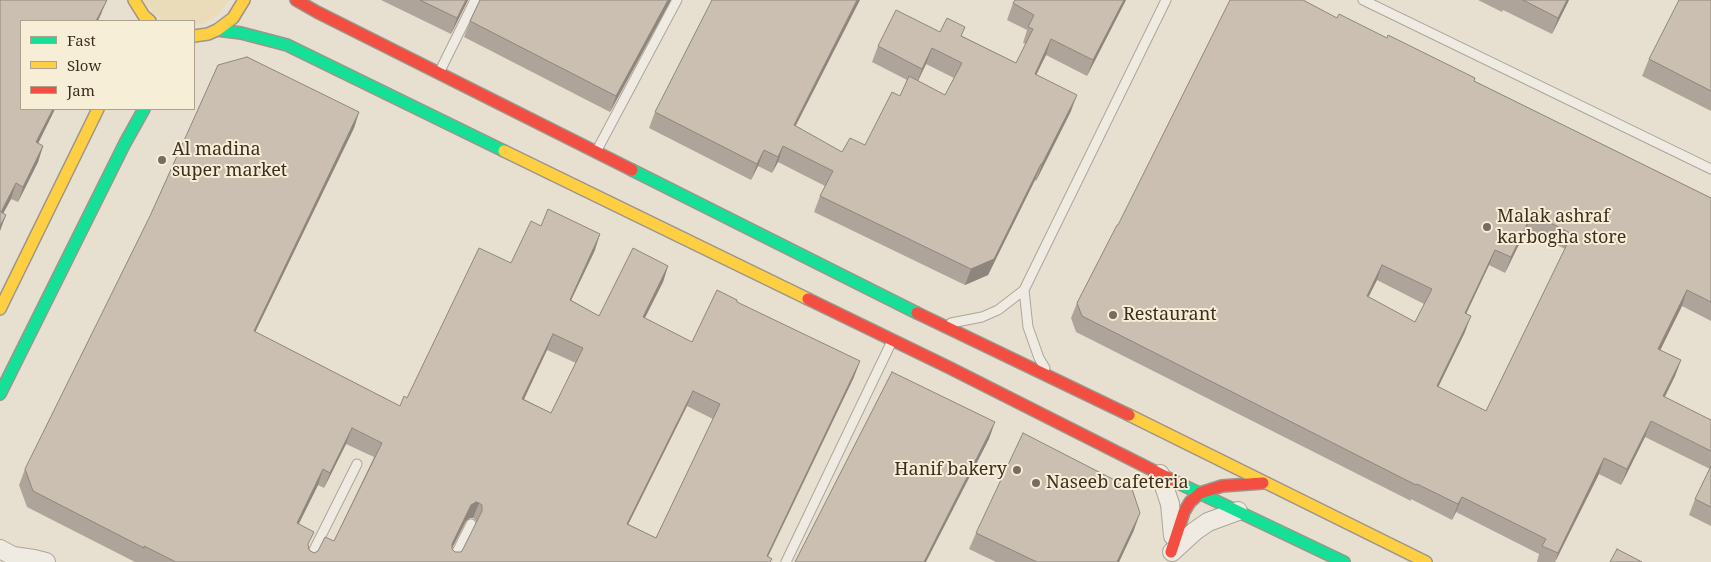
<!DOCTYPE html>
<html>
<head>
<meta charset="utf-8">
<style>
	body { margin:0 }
	#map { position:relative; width:1711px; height:562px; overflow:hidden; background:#e7e0d1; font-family:"Noto Serif",serif }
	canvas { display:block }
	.legend { position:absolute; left:20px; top:20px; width:175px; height:90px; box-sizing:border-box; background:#f7eed8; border:1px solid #ada18e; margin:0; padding:6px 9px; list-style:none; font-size:15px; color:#3d2e20 }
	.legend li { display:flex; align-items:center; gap:10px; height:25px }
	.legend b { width:25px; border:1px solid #ada18e }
</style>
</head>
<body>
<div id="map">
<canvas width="1711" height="562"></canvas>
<ul class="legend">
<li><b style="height:6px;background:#16e098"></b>Fast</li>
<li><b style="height:6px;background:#ffcf43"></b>Slow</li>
<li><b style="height:6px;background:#f24e42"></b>Jam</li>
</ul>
</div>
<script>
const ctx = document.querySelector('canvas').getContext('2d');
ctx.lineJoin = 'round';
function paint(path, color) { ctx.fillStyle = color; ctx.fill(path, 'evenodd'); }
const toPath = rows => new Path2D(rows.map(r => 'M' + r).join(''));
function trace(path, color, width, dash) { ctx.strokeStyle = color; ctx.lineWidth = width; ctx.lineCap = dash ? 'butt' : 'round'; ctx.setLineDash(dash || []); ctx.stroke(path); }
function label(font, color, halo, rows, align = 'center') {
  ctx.font = font + ' "Noto Serif",serif'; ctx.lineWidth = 4; ctx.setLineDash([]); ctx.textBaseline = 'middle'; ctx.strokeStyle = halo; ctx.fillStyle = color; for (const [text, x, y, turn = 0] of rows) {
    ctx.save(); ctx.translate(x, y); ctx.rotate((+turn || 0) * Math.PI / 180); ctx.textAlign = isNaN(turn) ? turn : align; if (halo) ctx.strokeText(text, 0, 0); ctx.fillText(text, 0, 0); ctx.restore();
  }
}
paint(toPath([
	[142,0,229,0,218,15,204,24,194,25,194,21,163,21,151,12]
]), '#eadcb9');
const lane = toPath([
	[1363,0,1711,169],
	[439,73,475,0],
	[596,152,677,0],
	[1024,290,1028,327,1039,358,1045,368],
	[951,323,982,317,998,310,1024,290,1166,0],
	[308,562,357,464],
	[452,562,471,524],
	[786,562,892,341]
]);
const street = toPath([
	[1160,474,1170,504,1173,536],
	[0,549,13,556,34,559,46,562],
	[1172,552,1195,531,1208,522,1238,511]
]);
const fast = toPath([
	[217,30,241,33,287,45,504,151],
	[632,170,917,313],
	[0,394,125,143,144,109],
	[1174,481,1344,562]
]);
const slow = toPath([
	[134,0,144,16,150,21],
	[194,36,208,34,217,30,233,18,244,0],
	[504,151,808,299],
	[0,309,98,109],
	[1129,415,1426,562]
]);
const jam = toPath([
	[296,0,317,12,632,170],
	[808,299,950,368,1174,481],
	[917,313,1129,415],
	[1171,552,1184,512,1190,502,1200,493,1222,486,1263,483]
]);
trace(lane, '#ada599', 11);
trace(street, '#ada599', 20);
trace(fast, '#9c958a', 14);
trace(slow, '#9c958a', 14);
trace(jam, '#9c958a', 14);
trace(lane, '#efebe3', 9);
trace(street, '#efebe3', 18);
trace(fast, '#16e098', 11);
trace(slow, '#ffcf43', 11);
trace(jam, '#f24e42', 11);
paint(toPath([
	[0,0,102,13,21,109,55,109,38,143,43,146,38,162,18,202,11,199,3,214,0,231],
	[381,0,468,0,451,34],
	[671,0,610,112,464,37,470,21],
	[1126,0,1087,76,1046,55,1036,74,1071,111,1036,181,1035,180,988,275,965,285,814,212,820,196,825,186,778,162,772,173,758,166,751,180,649,128,655,112,796,126,842,152,865,145,900,96,907,80,872,62,878,46,940,32,962,36,1016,63,1026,44,1023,43,1027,30,1007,20,1013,3],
	[926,64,954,78,945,95,918,81],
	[1478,0,1569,0,1552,34,1503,10,1502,12],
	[1711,0,1711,111,1642,76,1649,59],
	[1337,18,1474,81,1711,198,1711,321,1682,306,1660,350,1681,360,1675,376,1665,397,1711,420,1711,526,1689,515,1695,499,1710,469,1645,437,1621,485,1599,474,1555,562,1537,562,1539,554,1456,512,1452,520,1411,499,1411,501,1076,332,1071,318,1077,303,1118,225],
	[1525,232,1530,235,1531,232,1565,249,1486,411,1438,387,1465,332,1466,314,1489,265,1505,273],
	[1377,280,1424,304,1415,322,1368,297],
	[359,112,354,128,255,332,400,406,407,398,511,263,595,250,571,300,599,316,668,266,663,282,645,318,692,342,737,302,854,377,768,557,771,562,135,562,27,507,19,485,25,469],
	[547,350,576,363,551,413,524,399],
	[687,406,713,419,656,538,628,524],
	[346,444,374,457,334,541,318,551,314,553,309,550,308,547,299,524,318,485,324,488],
	[470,518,473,518,476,521,477,523,463,549,461,552,455,552,452,549,452,548,466,521],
	[1134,530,1119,562,996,562,969,549,976,533]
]), '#afa499');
paint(toPath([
	[107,0,98,21,96,21],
	[466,0,468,0,451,34,457,18],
	[668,0,671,0,610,112,616,96],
	[857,0,860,0,788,141,794,125],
	[1124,0,1126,0,1087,76,1093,60],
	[1567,0,1569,0,1552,34,1558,18],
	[1051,39,1046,55,1029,90,1035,74],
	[932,48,926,64,916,85,922,69],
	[1077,95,1071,111,1036,181,1042,164],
	[53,109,55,109,31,158,36,142],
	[359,112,354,128,248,347,254,331],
	[43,146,38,162,18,202,23,187],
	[783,146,778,162,772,173,778,157],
	[764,150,758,166,751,180,757,164],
	[1041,164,1035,180,988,275,965,285,971,269],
	[16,183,11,199,0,219,0,215],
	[6,215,0,231,0,226],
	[1531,216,1525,232,1505,273,1511,257],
	[600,234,595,250,564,315,570,300],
	[1495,250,1489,265,1459,329,1465,313],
	[1382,265,1377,280,1361,312,1367,296],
	[668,266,663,282,637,333,643,317],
	[1687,290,1682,306,1653,365,1658,349],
	[1471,316,1465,332,1431,402,1437,386],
	[553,334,547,350,517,414,522,399],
	[1681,360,1675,376,1657,412,1663,396],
	[860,361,854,377,765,562,767,556],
	[693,391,687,406,621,539,627,524],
	[1651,421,1645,437,1621,485,1627,469],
	[995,422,989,439,926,562,924,562],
	[352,428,346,444,324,488,330,473],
	[1604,458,1599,474,1555,562,1558,553],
	[323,469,318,485,291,539,297,523],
	[1462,497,1456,512,1452,520,1458,504],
	[476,502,479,503,473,518,470,518,466,521,446,560,452,544,471,505],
	[1140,513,1134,530,1119,562,1117,562]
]), '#8e867d');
const building = toPath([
	[0,0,107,0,96,21,21,21,21,109,53,109,36,142,43,146,23,187,16,183,1,212,6,215,0,226,0,0],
	[420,0,466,0,457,18,420,0],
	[480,0,668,0,616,96,470,21,480,0],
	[712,0,857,0,794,125,842,152,850,138,865,145,892,92,900,96,909,76,945,95,962,63,932,48,922,69,878,46,896,10,940,32,947,18,965,27,961,36,1016,63,1033,29,1028,27,1034,15,1013,3,1015,0,1124,0,1093,60,1051,39,1035,74,1077,95,1042,164,1041,164,994,259,971,269,820,196,833,171,783,146,778,157,764,150,757,164,655,112,712,0],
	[1230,0,1303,0,1337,18,1339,14,1387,38,1388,35,1475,78,1474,81,1711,198,1711,302,1687,290,1658,349,1681,360,1663,396,1711,420,1711,451,1651,421,1627,469,1604,458,1558,553,1542,546,1546,539,1462,497,1458,504,1417,484,1416,485,1082,316,1077,303,1117,225,1118,225,1230,0],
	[1531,216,1535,219,1537,216,1572,234,1486,411,1437,386,1471,316,1465,313,1495,250,1511,257,1531,216],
	[1382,265,1432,289,1415,322,1367,296,1382,265],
	[1523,0,1567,0,1558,18,1523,0],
	[1679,0,1711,0,1711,91,1649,59,1679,0],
	[247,57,359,112,254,331,400,406,404,396,407,398,479,248,511,263,531,221,541,226,548,209,600,234,570,300,599,316,633,248,668,266,643,317,692,342,717,290,737,300,737,302,860,361,767,556,772,559,770,562,176,562,144,546,144,548,33,491,25,469,150,216,218,65,247,57],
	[553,334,583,348,551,413,522,399,553,334],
	[693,391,720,404,656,538,627,524,693,391],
	[352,428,382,443,334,541,325,537,318,551,314,553,309,550,308,544,314,532,297,523,323,469,330,473,352,428],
	[476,502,479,503,482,505,482,511,463,549,461,552,455,552,452,549,452,544,471,505,476,502],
	[892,372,995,422,924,562,795,562,892,372],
	[1023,433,1132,489,1140,513,1117,562,1037,562,976,533,1023,433],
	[1711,466,1711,507,1695,499,1711,466],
	[1617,549,1642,562,1610,562,1617,549]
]);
paint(building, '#cbbfb2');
trace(building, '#8e867d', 1);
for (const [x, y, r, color] of [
	[162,160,5,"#786c5e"],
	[1487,227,5,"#786c5e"],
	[1113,315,5,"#786c5e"],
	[1017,470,5,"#786c5e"],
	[1036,483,5,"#786c5e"]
]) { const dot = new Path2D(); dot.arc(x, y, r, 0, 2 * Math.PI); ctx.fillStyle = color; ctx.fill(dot); trace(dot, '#f7eed8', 2); }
label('18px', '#3d2e20', '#f7eed8', [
	["Al madina",172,150],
	["super market",172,171],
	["Malak ashraf",1497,217],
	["karbogha store",1497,238],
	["Restaurant",1123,315],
	["Hanif bakery",1007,470,"right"],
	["Naseeb cafeteria",1046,483]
], 'left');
</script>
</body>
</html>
